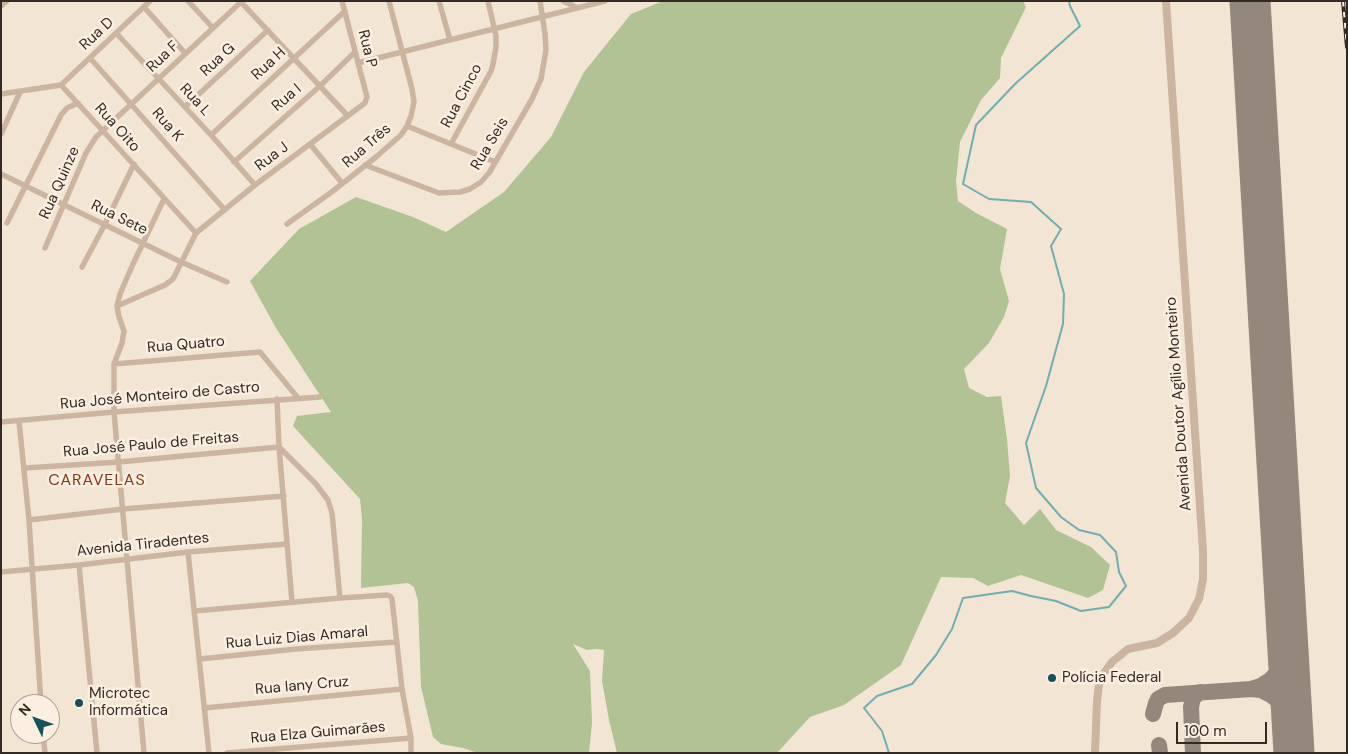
<!DOCTYPE html>
<html>
<head>
<meta charset="utf-8">
<style>
	body { margin:0 }
	#map { position:relative; width:1348px; height:754px; overflow:hidden; background:#f3e5d4; font-family:"DM Sans",sans-serif }
	canvas { display:block }
	.frame { position:absolute; inset:0; border:2px solid #342a24; pointer-events:none }
	.north { position:absolute; left:10px; top:694px; width:50px; height:50px; box-sizing:border-box; background:#faefe1; border:1px solid #aba095; border-radius:50%; rotate:312deg; font-size:14px; font-weight:700; line-height:20px; text-align:center; color:#342a24 }
	.north::after { content:''; display:block; margin:auto; width:18px; height:22px; background:#165259; clip-path:polygon(50% 0,100% 100%,50% 72%,0 100%) }
	.scale { position:absolute; left:1176px; top:722px; width:91px; height:22px; box-sizing:border-box; border:2px solid #342a24; border-top:0; padding-left:6px; font-size:15px; line-height:18px; white-space:nowrap; color:#342a24; -webkit-text-stroke:4px #faefe1; paint-order:stroke }
</style>
</head>
<body>
<div id="map">
<canvas width="1348" height="754"></canvas>
<div class="frame"></div>
<div class="north">N</div>
<div class="scale">100 m</div>
</div>
<script>
const ctx = document.querySelector('canvas').getContext('2d');
ctx.lineJoin = 'round';
function paint(path, color) { ctx.fillStyle = color; ctx.fill(path, 'evenodd'); }
const toPath = rows => new Path2D(rows.map(r => 'M' + r).join(''));
function trace(path, color, width, dash) { ctx.strokeStyle = color; ctx.lineWidth = width; ctx.lineCap = dash ? 'butt' : 'round'; ctx.setLineDash(dash || []); ctx.stroke(path); }
function label(font, color, halo, rows, align = 'center') {
  ctx.font = font + ' "DM Sans",sans-serif'; ctx.lineWidth = 5; ctx.setLineDash([]); ctx.textBaseline = 'middle'; ctx.strokeStyle = halo; ctx.fillStyle = color; for (const [text, x, y, turn = 0] of rows) {
    ctx.save(); ctx.translate(x, y); ctx.rotate((+turn || 0) * Math.PI / 180); ctx.textAlign = isNaN(turn) ? turn : align; if (halo) ctx.strokeText(text, 0, 0); ctx.fillText(text, 0, 0); ctx.restore();
  }
}
paint(toPath([
	[663,1,1023,1,1026,7,1001,58,1000,78,981,100,960,142,956,181,958,201,976,213,1007,229,1000,269,1009,301,1004,317,989,343,964,369,969,388,987,397,1001,396,1007,439,1010,476,1005,503,1024,525,1040,509,1056,530,1091,547,1110,565,1103,590,1088,598,1021,575,988,586,973,578,941,577,901,665,844,705,810,717,777,753,617,753,609,720,602,681,604,650,597,649,587,650,573,644,590,671,592,723,589,753,478,753,463,748,441,744,433,737,421,687,418,601,414,587,408,583,361,588,362,518,360,499,293,426,297,416,331,412,276,328,250,281,299,229,356,197,413,217,446,232,504,192,551,137,584,72,631,14]
]), '#b1c294');
trace(toPath([
	[889,753,882,731,864,708,877,696,912,684,936,655,952,629,963,598,1012,591,1031,596,1056,601,1081,611,1109,607,1126,586,1119,572,1116,552,1100,535,1079,530,1061,517,1036,488,1026,443,1046,386,1063,324,1064,294,1051,246,1061,229,1031,202,989,199,963,184,976,125,1015,84,1080,26,1070,6,1069,1]
]), '#71adb2', 2);
trace(toPath([
	[1251,689,1261,686,1270,680,1281,669,1284,662,1288,644],
	[1153,714,1156,703,1158,699,1165,695,1251,689,1261,690,1271,695,1282,704,1288,715,1293,735],
	[1159,745,1160,753],
	[1193,753,1191,707,1193,698,1200,692]
]), '#94887c', 16);
trace(toPath([
	[1250,1,1294,753]
]), '#94887c', 41);
trace(toPath([
	[188,1,213,28],
	[240,1,348,116],
	[439,1,450,40],
	[563,1,578,8],
	[1,6,7,1],
	[144,7,185,53],
	[116,33,211,135,255,185],
	[90,58,224,209],
	[358,63,605,1],
	[61,85,150,1],
	[1,94,61,85,196,233],
	[185,107,268,30],
	[407,126,495,162],
	[1,134,20,92],
	[211,135,345,11],
	[310,144,342,183],
	[451,144,491,71,493,64,496,47,496,36,488,1],
	[234,162,320,86,355,52],
	[365,165,439,193,460,192,470,189,481,182,489,173,532,99,541,79,546,50,545,34,540,1],
	[1,174,181,262,227,282],
	[7,223,61,115,67,108,78,103],
	[287,224,333,191,376,157,401,135,407,126,411,116,414,102,412,89,389,1],
	[45,248,86,153,96,137,241,2],
	[82,267,105,224,134,164],
	[117,306,165,285,173,279,196,233,255,185,365,103,367,97,342,1],
	[114,364,260,352,298,398],
	[277,399,279,447,292,602],
	[19,421,29,520,41,704],
	[1,422,114,412,320,397],
	[25,468,119,462,279,447,315,483,328,500,332,513,340,598],
	[29,520,123,509,284,496],
	[188,552,209,753],
	[79,565,97,753],
	[1,572,79,565,188,552,287,544],
	[195,611,340,598,387,595,390,596,392,599,402,689,411,738,411,753],
	[200,659,296,649,396,642],
	[204,708,402,689],
	[43,734,45,753],
	[144,753,114,412,114,364,122,343,124,331,119,317,117,306,120,294,133,264,164,199],
	[227,753,411,738]
]), '#cbb5a0', 5.5);
trace(toPath([
	[1095,753,1097,701,1099,685,1104,673,1112,662,1128,649,1157,643,1173,633,1189,618,1199,599,1203,579,1203,551,1166,1]
]), '#cbb5a0', 8);
const rail = toPath([
	[1343,1,1347,47]
]);
trace(rail, '#342a24', 4);
trace(rail, '#faefe1', 2, [5.5]);
for (const [x, y, r, color] of [
	[1052,678,5,"#165259"],
	[79,703,5,"#165259"]
]) { const dot = new Path2D(); dot.arc(x, y, r, 0, 2 * Math.PI); ctx.fillStyle = color; ctx.fill(dot); trace(dot, '#faefe1', 2); }
label('15px', '#342a24', '#faefe1', [
	["Rua D",97,34,-43],
	["Rua P",367,49,76],
	["Rua F",163,57,-43],
	["Rua G",218,60,-43],
	["Rua H",269,64,-43],
	["Rua Cinco",462,96,-62],
	["Rua I",287,98,-41],
	["Rua L",195,100,47],
	["Rua K",167,125,49],
	["Rua Oito",117,128,48],
	["Rua Seis",490,144,-59],
	["Rua Três",367,146,-41],
	["Rua J",272,157,-37],
	["Rua Quinze",60,183,-66],
	["Rua Sete",119,218,26],
	["Rua Quatro",186,345,-5],
	["Rua José Monteiro de Castro",160,396,-5],
	["Avenida Doutor Agílio Monteiro",1179,404,-94],
	["Rua José Paulo de Freitas",151,445,-5],
	["Avenida Tiradentes",143,545,-6],
	["Rua Luiz Dias Amaral",297,638,-5],
	["Rua Iany Cruz",302,686,-5],
	["Rua Elza Guimarães",318,733,-5]
]);
label('15px', '#342a24', '#faefe1', [
	["Polícia Federal",1062,678],
	["Microtec",89,694],
	["Informática",89,711]
], 'left');
ctx.letterSpacing = '1px';
label('16px', '#8a3516', '#faefe1', [
	["CARAVELAS",97,481]
]);
ctx.letterSpacing = '0px';
</script>
</body>
</html>
